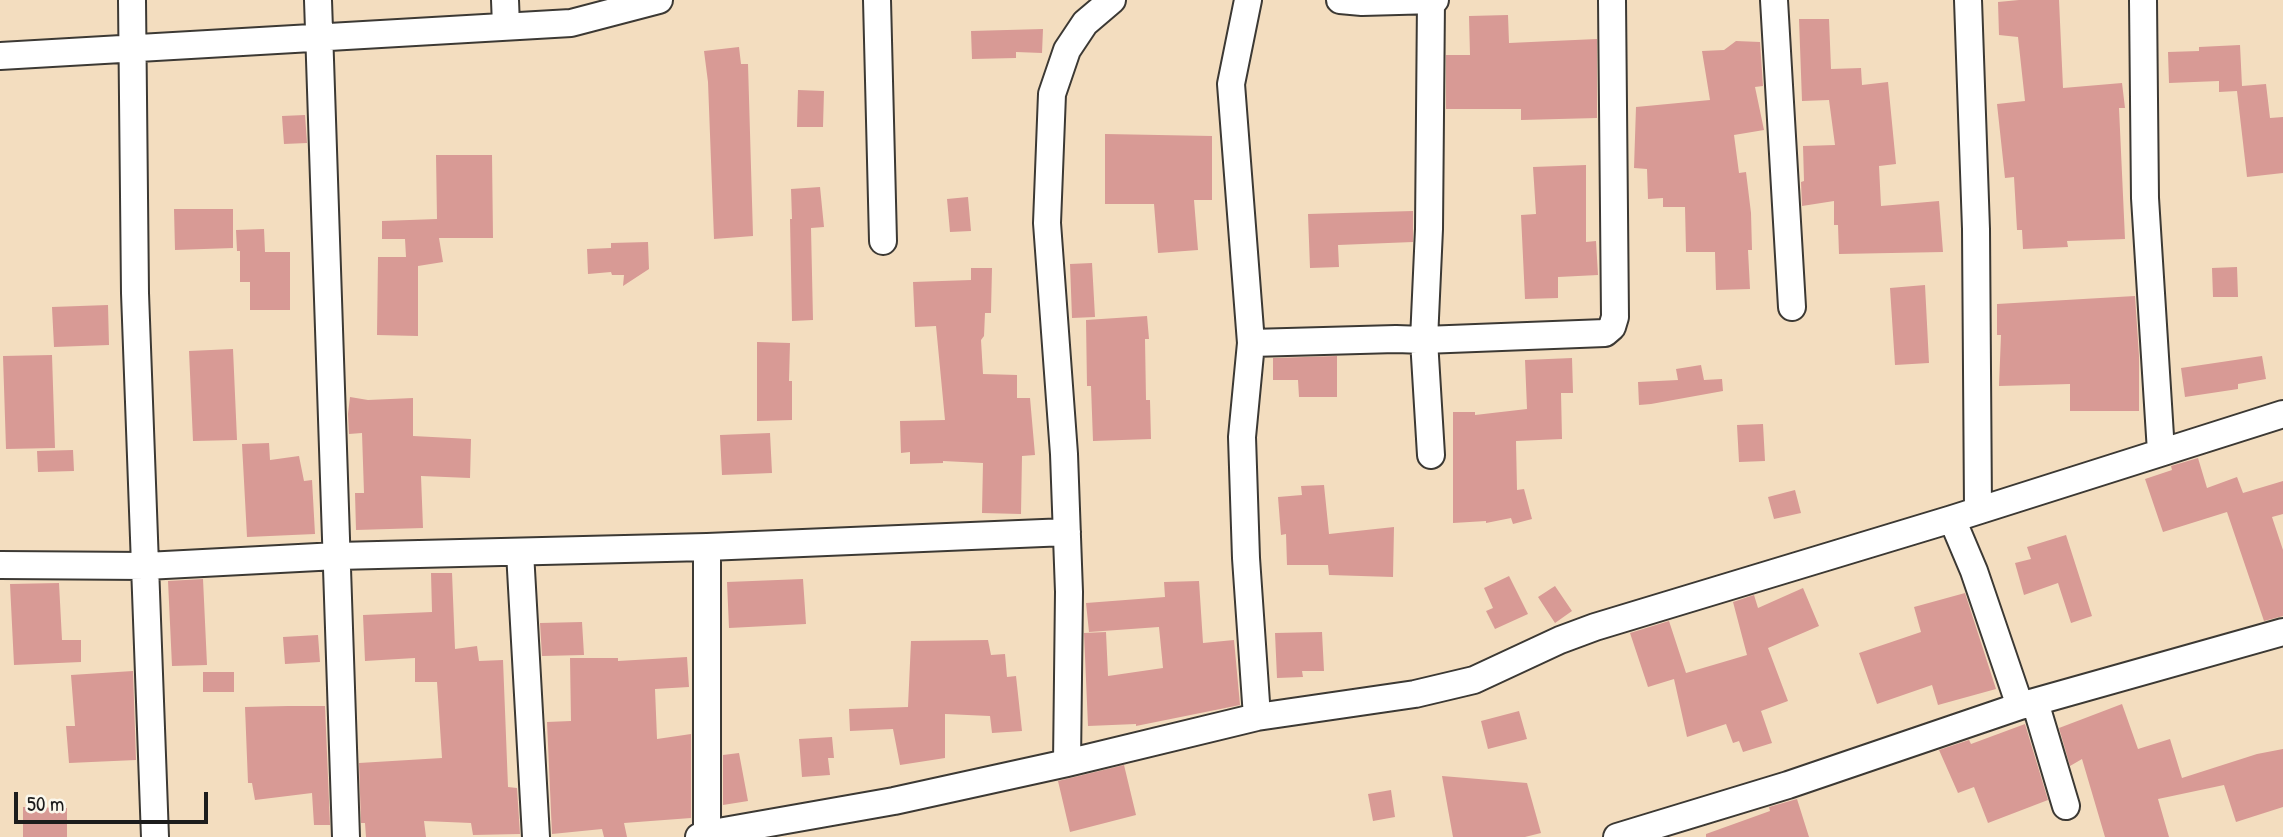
<!DOCTYPE html>
<html>
<head>
<meta charset="utf-8">
<style>
	body { margin:0 }
	#map { position:relative; width:2283px; height:837px; overflow:hidden; background:#f3ddbf; font-family:"Patrick Hand",sans-serif }
	canvas { display:block }
	.scale { position:absolute; left:14px; top:792px; width:194px; height:32px; box-sizing:border-box; border:4px solid #1c1c1c; border-top:0; padding-left:9px; font-size:21px; line-height:24px; white-space:nowrap; color:#1c1c1c; -webkit-text-stroke:5px #fbf7ec; paint-order:stroke }
</style>
</head>
<body>
<div id="map">
<canvas width="2283" height="837"></canvas>
<div class="scale">50 m</div>
</div>
<script>
const ctx = document.querySelector('canvas').getContext('2d');
ctx.lineJoin = 'round';
function paint(path, color) { ctx.fillStyle = color; ctx.fill(path, 'evenodd'); }
const toPath = rows => new Path2D(rows.map(r => 'M' + r).join(''));
function trace(path, color, width, dash) { ctx.strokeStyle = color; ctx.lineWidth = width; ctx.lineCap = dash ? 'butt' : 'round'; ctx.setLineDash(dash || []); ctx.stroke(path); }
paint(toPath([
	[2019,0,2059,0,2063,88,2122,83,2125,108,2119,108,2125,239,2067,241,2068,247,2023,249,2022,230,2017,230,2014,177,2005,178,1997,104,2025,101,2018,37,1999,35,1998,2],
	[1508,15,1509,43,1597,39,1597,118,1521,120,1521,109,1446,109,1446,55,1470,55,1469,16],
	[1799,19,1829,19,1831,69,1861,68,1862,85,1888,82,1896,164,1879,166,1881,206,1939,201,1943,252,1839,254,1838,225,1834,225,1834,201,1802,206,1801,182,1804,181,1803,146,1835,145,1829,100,1802,101],
	[1043,29,1042,53,1016,52,1016,58,972,59,971,31],
	[1736,41,1760,42,1763,86,1755,87,1764,130,1734,135,1739,173,1746,172,1751,213,1752,250,1748,250,1750,289,1716,290,1715,252,1686,252,1685,207,1663,207,1663,198,1648,199,1647,169,1634,168,1636,107,1710,100,1702,51,1724,50],
	[2240,45,2242,86,2266,84,2270,118,2283,117,2283,173,2247,177,2237,91,2219,92,2219,81,2169,83,2168,52,2199,51,2199,47],
	[739,47,741,64,748,64,753,236,714,239,708,82,704,51],
	[798,90,824,91,823,127,797,127],
	[305,115,307,143,284,144,282,116],
	[1105,134,1212,136,1212,200,1194,200,1198,250,1158,253,1154,204,1105,204],
	[436,155,492,155,493,238,439,238,443,262,418,266,418,336,377,335,378,257,406,257,405,239,382,239,382,221,437,219],
	[1586,165,1586,242,1596,241,1598,275,1558,277,1558,298,1525,299,1521,215,1536,214,1533,167],
	[820,187,824,227,811,228,813,320,792,321,790,219,792,219,791,189],
	[968,197,971,231,950,232,947,199],
	[174,209,233,209,233,248,175,250],
	[1413,211,1413,242,1338,245,1339,267,1310,268,1308,214],
	[264,229,265,252,290,252,290,310,250,310,250,282,240,282,240,251,237,251,236,230],
	[648,242,649,269,623,286,624,275,612,275,611,272,588,274,587,249,611,248,611,243],
	[1092,263,1095,317,1072,318,1070,264],
	[2237,267,2238,297,2213,297,2212,268],
	[971,268,992,268,991,313,985,313,984,336,981,340,983,374,1017,375,1017,398,1030,398,1035,455,1022,456,1021,514,982,513,983,463,943,461,943,463,910,464,910,452,901,453,900,421,945,420,936,326,915,327,913,282,971,280],
	[1925,285,1929,363,1895,365,1890,288],
	[2135,296,2139,356,2139,411,2070,411,2070,384,1999,386,2001,335,1997,335,1997,304],
	[108,305,109,345,54,347,52,307],
	[1147,316,1149,339,1145,339,1146,400,1150,400,1151,439,1093,441,1091,386,1087,386,1086,320],
	[757,342,790,343,789,381,792,381,792,420,757,421],
	[233,349,237,440,193,441,189,351],
	[52,355,55,448,6,449,3,356],
	[1337,356,1337,397,1299,397,1298,380,1273,380,1273,358],
	[2262,356,2266,379,2238,384,2238,389,2185,397,2181,368],
	[1572,358,1573,393,1561,393,1562,439,1516,441,1517,490,1524,489,1532,519,1513,524,1511,518,1486,523,1486,521,1453,523,1453,412,1475,412,1475,415,1527,409,1525,360],
	[1701,365,1704,380,1722,379,1723,391,1651,404,1639,405,1638,382,1678,380,1676,369],
	[350,397,368,400,413,398,413,436,471,439,470,478,421,476,423,528,356,530,355,493,364,493,362,433,349,434,348,414],
	[1763,424,1765,461,1739,462,1737,425],
	[770,433,772,473,722,475,720,435],
	[269,443,270,460,299,456,304,481,312,480,315,534,247,537,242,444],
	[73,450,74,471,38,472,37,451],
	[2198,458,2207,488,2237,477,2243,493,2283,481,2283,514,2272,517,2283,550,2283,616,2264,621,2227,512,2163,532,2145,479,2172,470,2171,466],
	[1324,485,1329,534,1394,527,1393,577,1329,575,1328,565,1287,565,1286,534,1281,535,1278,497,1302,495,1301,486],
	[1795,490,1801,513,1774,519,1768,497],
	[2066,535,2092,616,2071,623,2058,583,2024,595,2015,563,2031,559,2027,547],
	[431,573,452,573,455,649,477,646,479,661,503,660,508,787,517,788,520,834,473,835,471,823,424,821,426,837,366,837,365,823,361,823,359,763,442,758,437,682,415,682,415,658,365,661,363,615,432,612],
	[1509,576,1528,614,1495,629,1486,611,1493,608,1484,588],
	[203,579,207,665,172,666,168,581],
	[803,579,806,624,729,628,727,582],
	[1199,581,1203,643,1234,640,1240,705,1136,726,1136,724,1088,726,1084,633,1106,632,1108,676,1163,668,1159,627,1089,632,1086,603,1165,597,1164,582],
	[59,583,62,640,81,640,81,662,14,665,10,584],
	[1555,586,1572,611,1555,623,1538,597],
	[1803,588,1819,626,1768,648,1788,701,1761,711,1772,743,1743,752,1739,741,1733,743,1726,724,1687,737,1674,679,1648,687,1630,633,1669,621,1686,673,1747,655,1733,602,1754,595,1758,608],
	[1965,593,1996,689,1938,705,1932,685,1877,704,1859,653,1921,632,1914,607],
	[582,622,584,655,542,656,540,623],
	[1322,632,1324,671,1302,671,1303,677,1277,678,1275,633],
	[318,635,320,662,285,664,283,637],
	[988,640,991,655,1005,654,1007,677,1016,676,1022,731,992,733,990,716,945,714,945,758,900,765,893,729,850,731,849,709,908,707,911,641],
	[687,657,689,687,655,689,657,739,691,734,691,818,624,823,627,837,604,837,602,829,552,834,547,722,571,721,570,658,618,658,618,661],
	[133,671,136,760,69,763,66,726,75,726,71,675],
	[203,672,234,672,234,692,203,692],
	[2122,704,2138,749,2170,739,2182,778,2257,754,2283,749,2283,807,2236,822,2224,785,2158,799,2169,837,2105,837,2082,759,2070,766,2059,728],
	[288,706,325,706,330,825,314,825,312,793,255,800,252,783,248,783,245,707],
	[1519,711,1527,739,1488,749,1481,721],
	[2025,724,2048,800,1988,823,1974,787,1958,793,1939,750,1969,740,1971,744],
	[832,737,834,758,828,758,830,775,802,777,799,739],
	[739,753,748,801,723,805,723,755],
	[1124,765,1136,815,1070,832,1058,781],
	[1442,776,1527,783,1541,833,1525,837,1453,837],
	[1391,790,1395,817,1373,821,1368,794],
	[1797,799,1809,837,1706,837,1706,834,1770,811,1769,807],
	[23,807,67,808,67,837,23,837]
]), '#d89a95');
const minor = toPath([
	[132,0,135,293,155,837],
	[318,0,346,837],
	[505,0,506,26],
	[877,0,883,241],
	[1248,0,1231,84,1251,343,1242,437,1246,558,1257,717],
	[1340,0,1362,2,1435,0],
	[1774,0,1792,307],
	[1968,0,1976,229,1978,510],
	[2143,0,2145,198,2161,452],
	[0,56,571,23,659,0],
	[1251,343,1396,339,1424,340,1605,333,1612,327,1615,317,1612,0],
	[1431,455,1424,340,1429,229,1431,0],
	[1952,519,1974,571,2020,706],
	[520,552,536,837],
	[0,565,146,566,337,556,707,547,1067,532],
	[2035,702,2066,806],
	[1067,763,1069,592,1064,454,1047,223,1052,94,1067,50,1085,23,1112,0],
	[707,834,707,547],
	[699,837,707,834,894,801,1067,763,1257,717,1415,694,1474,680,1560,640,1595,627,1952,519,2283,414],
	[1617,837,1788,785,2020,706,2283,632]
]);
trace(minor, '#3c3934', 30);
trace(minor, '#fff', 26);
</script>
</body>
</html>
